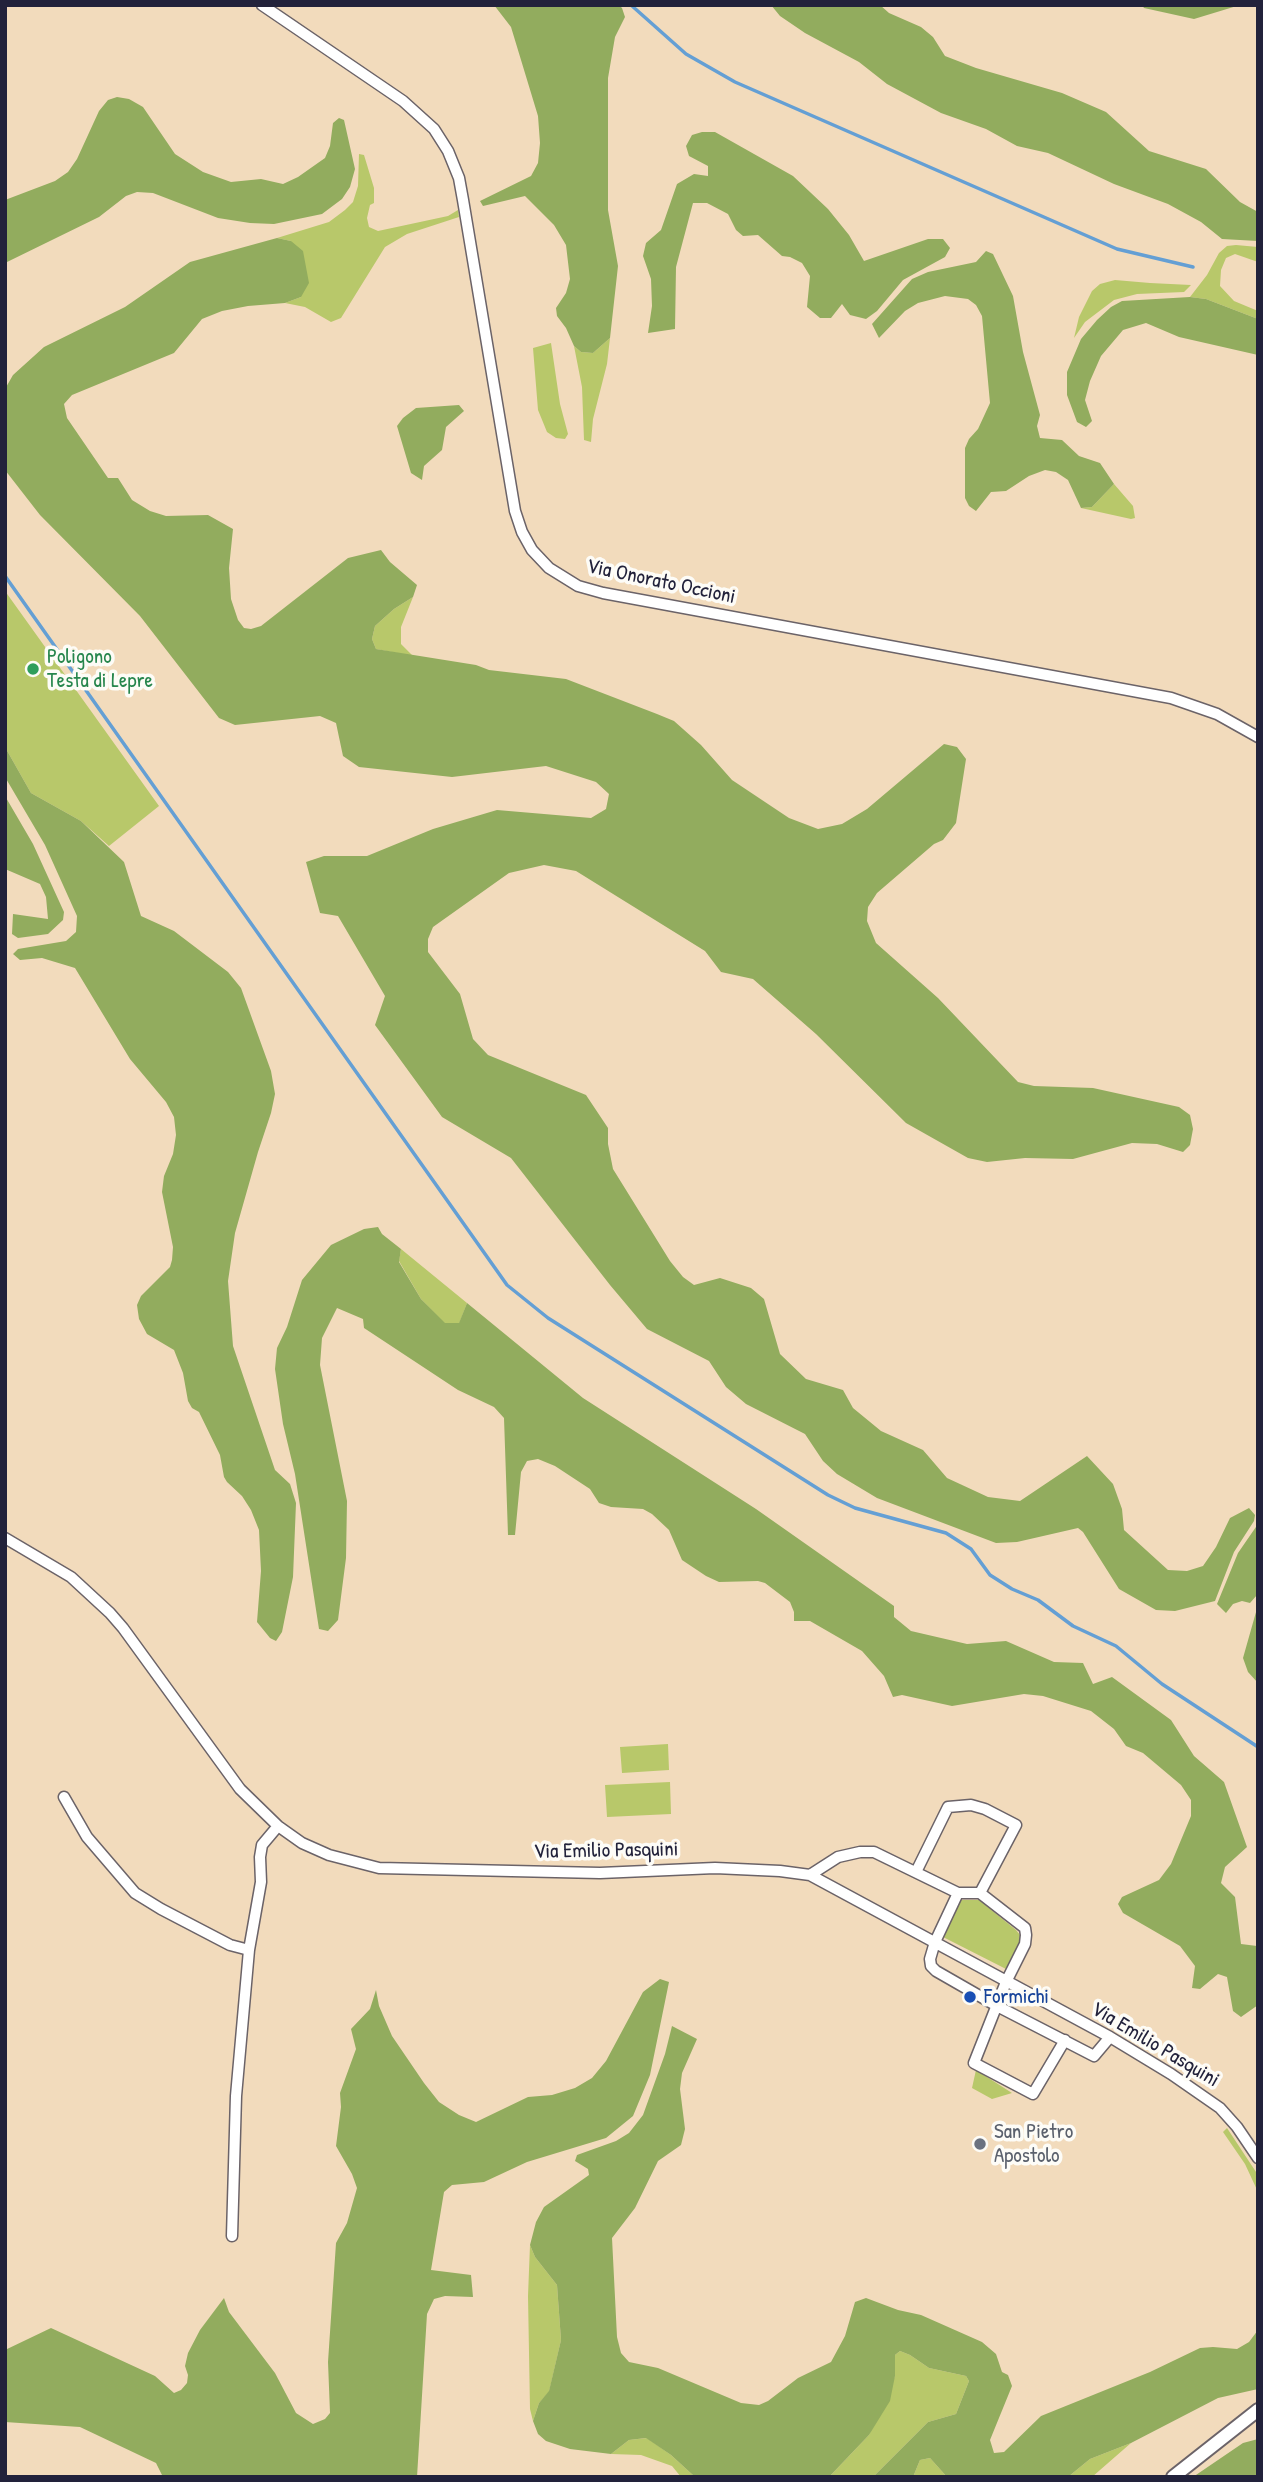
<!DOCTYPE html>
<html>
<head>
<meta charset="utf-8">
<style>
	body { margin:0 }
	#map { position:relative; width:1263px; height:2482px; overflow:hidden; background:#f2dbbc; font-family:"Patrick Hand",sans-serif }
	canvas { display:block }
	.frame { position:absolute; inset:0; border:7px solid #22223b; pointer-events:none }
</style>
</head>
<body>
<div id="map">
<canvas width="1263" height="2482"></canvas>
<div class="frame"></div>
</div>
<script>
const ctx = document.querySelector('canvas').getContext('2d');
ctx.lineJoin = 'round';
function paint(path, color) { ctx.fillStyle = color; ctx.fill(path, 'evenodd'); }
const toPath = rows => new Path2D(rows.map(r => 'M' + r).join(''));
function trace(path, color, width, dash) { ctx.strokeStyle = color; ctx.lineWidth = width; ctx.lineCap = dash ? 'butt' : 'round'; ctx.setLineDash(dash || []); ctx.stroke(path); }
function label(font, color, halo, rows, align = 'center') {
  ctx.font = font + ' "Patrick Hand",sans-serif'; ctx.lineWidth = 7; ctx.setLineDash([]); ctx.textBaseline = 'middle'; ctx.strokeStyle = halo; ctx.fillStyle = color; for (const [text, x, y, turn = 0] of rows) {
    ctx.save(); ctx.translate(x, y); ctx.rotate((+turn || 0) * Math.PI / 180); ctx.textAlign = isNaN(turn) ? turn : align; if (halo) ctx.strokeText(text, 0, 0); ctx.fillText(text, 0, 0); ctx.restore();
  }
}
paint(toPath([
	[359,154,364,155,374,188,374,203,370,205,367,218,369,227,378,231,448,216,458,210,459,217,407,234,385,247,341,318,331,322,305,307,285,303,301,297,291,241,277,238,329,222,345,210,353,202,358,186],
	[1236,245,1258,247,1258,262,1235,254,1226,258,1221,270,1220,286,1234,301,1258,311,1258,319,1206,299,1190,297,1207,275,1219,253,1227,246],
	[1115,280,1150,283,1191,285,1184,292,1137,294,1114,300,1085,322,1074,338,1079,317,1092,291,1100,284],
	[610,338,607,364,593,419,591,442,584,440,582,387,574,346,581,352,593,353],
	[551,343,560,404,568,434,565,439,556,438,547,432,538,410,533,348],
	[1114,484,1133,506,1135,518,1131,519,1081,508,1092,507],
	[5,591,159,806,109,846,81,821,31,793,5,747],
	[413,597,401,627,401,644,413,656,376,649,372,639,375,626,394,609],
	[401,1249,467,1303,459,1324,445,1324,421,1299,399,1261],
	[668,1744,669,1770,622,1773,620,1747],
	[670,1782,671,1814,607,1817,605,1785],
	[961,1900,979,1900,1016,1930,1020,1935,1019,1947,1008,1970,943,1937],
	[976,2070,1012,2093,992,2099,972,2088],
	[1227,2128,1258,2175,1258,2192,1245,2164,1223,2132],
	[530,2245,535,2257,557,2285,561,2340,549,2392,539,2403,533,2421,530,2409,528,2296],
	[900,2351,910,2355,929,2368,966,2376,969,2381,956,2414,928,2422,873,2477,829,2477,869,2435,895,2376,895,2355],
	[647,2438,671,2455,695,2477,681,2477,672,2466,641,2455,611,2454,629,2440],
	[1131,2443,1092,2477,1068,2477,1090,2459],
	[930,2458,947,2477,913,2477,920,2460]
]), '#b8c86a');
paint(toPath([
	[494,5,619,5,622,8,625,17,615,37,608,78,608,210,618,266,610,338,593,353,581,352,574,346,566,328,557,316,556,308,566,293,570,279,566,245,554,225,525,196,483,206,480,201,531,176,538,163,540,143,538,116,511,27],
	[771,5,880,5,889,13,921,27,933,37,945,56,976,68,1062,93,1106,112,1149,151,1206,169,1240,202,1258,212,1258,241,1222,239,1201,222,1168,204,1114,184,1048,153,1017,146,986,129,941,113,887,84,859,62,805,33,780,16],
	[1142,5,1240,5,1194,19,1144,8],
	[117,97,129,99,143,107,175,154,203,172,231,182,261,179,283,184,298,177,325,158,330,146,333,123,339,118,344,120,355,169,350,187,342,199,322,214,274,224,250,223,218,218,153,193,137,192,126,196,99,217,5,263,5,200,55,181,68,172,77,159,99,111,108,100],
	[702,132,715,132,793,176,828,209,849,235,864,261,928,239,943,239,950,248,945,257,903,280,877,311,866,319,850,315,842,304,831,318,820,318,807,307,810,276,802,263,790,257,782,256,758,235,743,236,736,230,728,214,707,203,693,203,676,267,675,329,648,333,652,306,651,279,643,256,646,243,661,230,677,184,694,174,708,176,708,166,689,156,686,146,692,135],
	[277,238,291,241,303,251,309,283,301,297,285,303,248,306,222,311,202,319,174,353,72,395,64,404,67,418,108,478,118,478,132,500,150,511,166,516,208,515,233,529,229,568,231,599,238,620,244,628,251,629,261,626,348,558,381,550,390,562,417,585,413,597,394,609,375,626,372,639,376,649,476,665,489,670,566,679,657,714,674,721,701,745,732,780,789,818,818,829,842,824,867,809,944,744,957,747,966,759,956,823,943,840,934,844,877,893,868,907,867,921,876,943,938,998,1018,1082,1034,1086,1093,1088,1179,1107,1190,1115,1193,1129,1190,1145,1183,1152,1157,1144,1132,1143,1073,1159,1025,1158,987,1162,968,1158,906,1123,816,1034,753,979,721,972,705,951,576,871,544,865,509,873,433,927,428,939,428,952,460,994,473,1039,488,1055,586,1095,608,1128,608,1144,613,1169,670,1261,683,1277,694,1285,720,1278,751,1288,764,1299,780,1354,806,1379,843,1390,853,1408,881,1431,923,1450,947,1478,988,1497,1020,1501,1087,1456,1113,1484,1122,1509,1124,1530,1168,1570,1187,1571,1203,1566,1216,1547,1230,1518,1249,1508,1255,1515,1254,1521,1234,1552,1215,1601,1175,1611,1156,1610,1119,1589,1083,1532,1078,1528,1017,1542,996,1543,877,1498,837,1474,823,1461,805,1434,746,1404,726,1387,709,1361,647,1329,610,1285,511,1158,442,1117,375,1025,385,996,338,916,320,913,306,862,324,856,367,856,433,829,497,810,591,818,606,809,609,794,596,782,546,766,452,777,359,767,343,756,336,723,320,716,235,725,219,718,140,616,40,515,5,470,5,389,13,375,44,347,125,307,190,262],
	[986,251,993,254,1013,296,1023,352,1040,415,1037,426,1040,438,1062,440,1079,456,1100,463,1114,484,1092,507,1081,508,1068,480,1056,472,1045,470,1029,476,1006,491,991,492,976,511,969,506,965,498,965,448,969,439,978,429,990,403,982,316,976,305,968,299,945,296,918,303,905,311,879,338,872,324,912,279,928,272,976,262],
	[1190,297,1206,299,1258,319,1258,355,1179,337,1146,323,1123,330,1101,356,1090,381,1085,400,1092,421,1086,427,1077,422,1067,395,1067,372,1081,339,1097,320,1111,307,1122,301],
	[459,405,464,411,446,427,442,450,424,466,422,480,411,473,397,426,403,418,416,408],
	[5,747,31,793,81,821,124,862,141,916,174,931,228,972,241,988,271,1071,275,1094,271,1113,258,1152,235,1233,228,1281,233,1346,275,1470,290,1484,296,1503,293,1577,282,1632,276,1641,270,1638,257,1622,261,1571,259,1530,251,1510,242,1496,227,1482,224,1477,220,1455,199,1412,192,1408,188,1401,183,1373,174,1350,147,1334,139,1319,137,1305,141,1296,170,1267,172,1260,173,1247,162,1192,164,1176,173,1154,176,1135,174,1117,166,1102,130,1059,75,968,42,958,20,960,13,954,18,949,66,941,76,932,77,916,45,845,5,777],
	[5,796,33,844,64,912,63,920,48,934,18,938,12,934,13,914,48,919,46,897,40,884,5,869],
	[378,1227,382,1234,401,1249,399,1262,421,1299,445,1323,459,1323,467,1303,583,1398,756,1509,894,1606,894,1617,911,1631,967,1644,1006,1641,1054,1662,1083,1663,1093,1684,1112,1677,1171,1720,1194,1756,1224,1782,1247,1847,1225,1867,1221,1883,1235,1897,1241,1944,1257,1946,1258,1943,1258,2005,1241,2017,1233,2011,1227,1977,1218,1974,1200,1989,1192,1988,1195,1966,1180,1946,1123,1913,1118,1904,1122,1897,1159,1880,1171,1864,1191,1816,1191,1800,1181,1785,1143,1753,1126,1746,1114,1729,1091,1711,1043,1696,1024,1694,952,1706,902,1695,893,1697,884,1676,862,1651,810,1621,794,1621,794,1612,790,1602,765,1583,758,1581,719,1582,706,1576,682,1560,669,1530,652,1514,643,1509,611,1507,599,1503,590,1489,555,1466,538,1459,527,1461,521,1472,515,1535,508,1535,504,1418,494,1407,458,1390,364,1328,363,1319,337,1308,322,1338,320,1365,347,1501,346,1558,338,1620,328,1631,319,1629,295,1474,283,1424,275,1369,277,1348,287,1327,302,1280,331,1245,364,1229],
	[1258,1524,1257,1595,1250,1603,1242,1601,1233,1604,1226,1613,1217,1604,1238,1553],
	[1258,1605,1258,1683,1248,1672,1243,1658],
	[660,1979,669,1982,650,2075,633,2116,606,2138,527,2162,484,2182,452,2185,444,2192,431,2270,471,2275,473,2297,445,2296,434,2299,427,2314,417,2477,163,2477,156,2463,80,2427,5,2422,5,2350,51,2328,155,2376,174,2393,181,2390,187,2383,188,2375,185,2366,188,2353,200,2330,224,2298,229,2312,275,2373,296,2413,313,2424,325,2419,330,2413,328,2362,336,2243,347,2223,357,2188,352,2174,336,2146,341,2107,340,2093,356,2049,351,2029,370,2009,376,1990,379,2006,392,2036,424,2083,439,2102,459,2115,476,2122,528,2097,552,2095,575,2088,592,2078,606,2061,643,1992],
	[672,2026,697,2039,682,2073,680,2089,685,2129,681,2145,658,2161,635,2208,612,2238,617,2337,621,2353,629,2362,658,2368,741,2403,759,2405,768,2401,798,2378,831,2362,845,2336,855,2302,866,2298,898,2310,921,2315,982,2342,996,2354,1002,2372,1008,2375,1012,2386,990,2440,994,2453,1004,2452,1041,2416,1150,2372,1200,2348,1213,2347,1237,2349,1249,2342,1258,2330,1258,2389,1218,2398,1131,2443,1090,2459,1068,2477,947,2477,930,2458,920,2460,913,2477,873,2477,928,2422,956,2414,969,2381,966,2376,929,2368,910,2355,900,2351,895,2355,895,2376,890,2401,869,2435,829,2477,695,2477,671,2455,646,2438,629,2440,611,2454,570,2449,546,2441,538,2434,533,2421,539,2403,549,2391,561,2340,557,2285,535,2257,530,2245,536,2222,544,2207,589,2175,588,2169,575,2161,577,2155,616,2141,629,2133,643,2115,665,2054],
	[1258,2439,1258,2477,1193,2477,1243,2443]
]), '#92ac5e');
trace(toPath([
	[631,5,686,54,735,82,1117,249,1193,267],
	[5,576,507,1285,548,1318,828,1495,855,1508,946,1533,971,1549,990,1575,1012,1589,1038,1600,1073,1626,1116,1646,1162,1684,1258,1747]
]), '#649fd4', 3.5);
const minor = toPath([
	[262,5,403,101,434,129,448,151,459,178,463,200,515,511,522,532,532,550,549,568,578,586,603,593,1171,698,1217,714,1258,737],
	[5,1538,71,1577,110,1613,123,1628,240,1789,278,1826,302,1843,329,1855,379,1868,600,1873,715,1868,780,1871,810,1875,1110,2037,1171,2074,1220,2108,1237,2127,1258,2158],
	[64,1797,87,1837,135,1893,161,1909,230,1945,249,1950],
	[916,1872,948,1807,971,1805,985,1809,1016,1825,980,1893],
	[810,1875,838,1857,860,1852,874,1852,958,1893,935,1942,930,1959,931,1966,936,1971,997,2006,1094,2056,1110,2037],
	[958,1893,980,1893,1025,1928,1026,1935,1025,1944,1006,1982,974,2063,1033,2094,1065,2040],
	[232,2236,236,2096,249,1950,261,1882,260,1857,262,1845,278,1826]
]);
const tertiary = toPath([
	[1173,2477,1258,2410]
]);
trace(minor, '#6b6368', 13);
trace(tertiary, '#6b6368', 16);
trace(minor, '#fff', 10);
trace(tertiary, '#fff', 12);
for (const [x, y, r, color] of [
	[33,669,7,"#2e9e5b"],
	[970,1997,7,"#1a4fb4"],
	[980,2144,7,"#6b7280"]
]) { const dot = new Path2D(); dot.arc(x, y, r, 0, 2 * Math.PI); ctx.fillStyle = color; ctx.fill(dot); trace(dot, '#fdfcf7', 2.5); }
label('21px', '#22223b', '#fdfcf7', [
	["Via Onorato Occioni",661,582,12],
	["Via Emilio Pasquini",606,1851,-1],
	["Via Emilio Pasquini",1155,2045,31]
]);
label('21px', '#27864d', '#fdfcf7', [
	["Poligono",47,657],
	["Testa di Lepre",47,681]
], 'left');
label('21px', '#164399', '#fdfcf7', [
	["Formichi",984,1997]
], 'left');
label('21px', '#5b616d', '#fdfcf7', [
	["San Pietro",994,2132],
	["Apostolo",994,2156]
], 'left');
</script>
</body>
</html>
